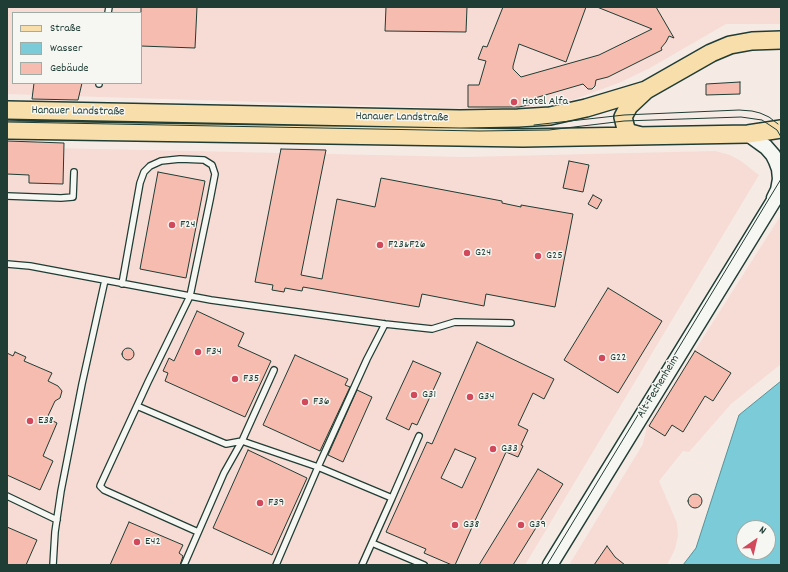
<!DOCTYPE html>
<html>
<head>
<meta charset="utf-8">
<style>
	body { margin:0 }
	#map { position:relative; width:788px; height:572px; overflow:hidden; background:#f6eae5; font-family:Dekko,sans-serif }
	canvas { display:block }
	.frame { position:absolute; inset:0; border:8px solid #1f3d34; pointer-events:none }
	.legend { position:absolute; left:12px; top:12px; width:130px; height:72px; box-sizing:border-box; background:#f6f6f2; border:1px solid #a0aca6; margin:0; padding:5px 7px; list-style:none; font-size:12px; color:#1f3d34 }
	.legend li { display:flex; align-items:center; gap:8px; height:20px }
	.legend b { width:20px; border:1px solid #a0aca6 }
	.north { position:absolute; left:736px; top:520px; width:40px; height:40px; box-sizing:border-box; background:#f6f6f2; border:1px solid #a0aca6; border-radius:50%; rotate:34deg; font-size:11px; font-weight:700; line-height:16px; text-align:center; color:#1f3d34 }
	.north::after { content:''; display:block; margin:auto; width:14px; height:18px; background:#d1495b; clip-path:polygon(50% 0,100% 100%,50% 72%,0 100%) }
</style>
</head>
<body>
<div id="map">
<canvas width="788" height="572"></canvas>
<div class="frame"></div>
<ul class="legend">
<li><b style="height:5px;background:#f8deab"></b>Straße</li>
<li><b style="height:11px;background:#7bcbd8"></b>Wasser</li>
<li><b style="height:11px;background:#f7bcb0"></b>Gebäude</li>
</ul>
<div class="north">N</div>
</div>
<script>
const ctx = document.querySelector('canvas').getContext('2d');
ctx.lineJoin = 'round';
function paint(path, color) { ctx.fillStyle = color; ctx.fill(path, 'evenodd'); }
const toPath = rows => new Path2D(rows.map(r => 'M' + r).join(''));
function trace(path, color, width, dash) { ctx.strokeStyle = color; ctx.lineWidth = width; ctx.lineCap = dash ? 'butt' : 'round'; ctx.setLineDash(dash || []); ctx.stroke(path); }
function label(font, color, halo, rows, align = 'center') {
  ctx.font = font + ' Dekko,sans-serif'; ctx.lineWidth = 3; ctx.setLineDash([]); ctx.textBaseline = 'middle'; ctx.strokeStyle = halo; ctx.fillStyle = color; for (const [text, x, y, turn = 0] of rows) {
    ctx.save(); ctx.translate(x, y); ctx.rotate((+turn || 0) * Math.PI / 180); ctx.textAlign = isNaN(turn) ? turn : align; if (halo) ctx.strokeText(text, 0, 0); ctx.fillText(text, 0, 0); ctx.restore();
  }
}
paint(toPath([
	[7,7,781,7,781,24,726,24,650,68,621,82,573,100,512,110,7,94],
	[13,13,141,13,141,83,13,83],
	[7,147,465,157,715,151,730,155,741,161,759,175,525,565,7,565],
	[781,215,781,364,731,404,689,452,683,451,659,481,677,523,678,536,675,549,667,565,569,565,643,444,647,426]
]), '#f6dcd5');
const water = toPath([
	[781,381,781,565,683,565,696,548,739,415,781,381],
	[744,528,768,528,768,552,744,552,744,528]
]);
paint(water, '#7bcbd8');
trace(water, '#569296', 1);
const building = toPath([
	[141,7,197,7,195,48,141,46,141,7],
	[386,7,467,7,466,32,385,31,386,7],
	[503,7,586,7,566,62,519,44,513,66,513,69,521,77,599,55,652,29,597,7,656,7,674,38,669,36,666,42,661,48,662,50,608,77,596,80,595,86,592,89,588,89,583,84,535,98,537,103,519,107,468,107,468,85,479,85,486,61,478,59,483,46,487,47,503,7],
	[740,82,740,94,706,95,706,84,740,82],
	[34,83,82,83,78,100,32,99,34,83],
	[7,141,64,143,63,184,29,183,29,175,7,174,7,141],
	[281,149,326,150,301,275,322,279,337,199,375,207,381,178,502,201,502,203,521,207,521,205,573,214,555,307,486,294,484,306,422,294,419,307,303,287,302,291,285,288,284,292,272,290,273,285,255,282,281,149],
	[569,161,589,165,583,192,563,188,569,161],
	[158,172,205,181,186,278,140,269,158,172],
	[593,195,602,200,597,209,588,204,593,195],
	[608,288,662,321,618,393,564,360,608,288],
	[197,311,244,333,238,346,271,361,245,417,165,381,168,373,163,371,169,358,174,361,197,311],
	[477,342,554,379,544,399,533,393,518,425,528,430,521,445,523,446,518,457,506,452,455,565,452,565,424,553,426,549,386,532,427,442,432,444,477,342],
	[455,449,476,458,462,488,441,478,455,449],
	'122 354a6 6 0 1 1 12 0a6 6 0 1 1-12 0Z',
	[695,351,731,373,713,401,705,396,683,432,672,425,665,436,649,426,695,351],
	[15,352,26,357,24,361,52,373,48,381,58,386,62,391,60,398,55,401,47,418,57,423,43,456,53,461,40,490,7,475,7,353,13,356,15,352],
	[295,355,348,379,345,385,350,387,320,451,263,425,295,355],
	[413,361,441,373,417,425,412,423,409,430,386,419,413,361],
	[357,390,372,397,343,462,328,455,357,390],
	[248,450,307,478,272,555,213,528,248,450],
	[538,469,563,484,513,565,479,565,538,469],
	'688 501a7 7 0 1 1 14 0a7 7 0 1 1-14 0Z',
	[129,522,183,545,179,553,183,556,180,565,110,565,129,522],
	[7,527,37,540,26,565,7,565,7,527],
	[607,546,615,557,625,565,594,565,607,546]
]);
paint(building, '#f7bcb0');
trace(building, '#1f3d34', 1);
const service = toPath([
	[108,13,109,7],
	[99,84,99,83],
	[7,196,61,198,73,197,74,172],
	[7,264,30,266,211,300,385,324,432,329,455,322,511,323],
	[122,284,140,183,144,172,150,166,161,161,180,159,204,160,212,165,215,174,210,200,190,296,148,382,100,486,104,490,198,532],
	[137,406,226,444,242,441,318,467,392,498,362,565],
	[7,496,57,520],
	[392,498,419,436],
	[372,543,424,565],
	[53,565,55,532,61,491,82,384,105,280],
	[184,565,224,473,242,441,274,370],
	[276,565,318,467,367,359,385,324]
]);
const tertiary = toPath([
	[748,134,766,147,773,155,776,161,779,169,780,179,778,190,774,198],
	[550,565,781,189]
]);
const primary = toPath([
	[7,110,460,119,518,118,550,116,586,108,646,90,711,53,730,45,752,41,781,40],
	[7,130,523,138,748,134,781,129],
	[641,136,630,133,626,129,623,117,629,106,645,91]
]);
trace(service, '#1f3d34', 8);
trace(tertiary, '#1f3d34', 17);
trace(primary, '#1f3d34', 20);
trace(service, '#f6f6f2', 5.5);
trace(tertiary, '#f6f6f2', 14);
trace(primary, '#f8deab', 17);
trace(toPath([
	[7,122,479,131,549,130,624,121,741,117,762,120,777,130,781,137],
	[534,125,624,115,739,110,752,111,760,113,769,117,778,124],
	[547,565,781,179]
]), '#1f3d34', 1);
for (const [x, y, r, color] of [
	[514,102,4,"#d1495b"],
	[172,225,4,"#d1495b"],
	[380,245,4,"#d1495b"],
	[467,253,4,"#d1495b"],
	[538,256,4,"#d1495b"],
	[198,352,4,"#d1495b"],
	[602,358,4,"#d1495b"],
	[235,379,4,"#d1495b"],
	[414,395,4,"#d1495b"],
	[470,397,4,"#d1495b"],
	[305,402,4,"#d1495b"],
	[30,421,4,"#d1495b"],
	[493,449,4,"#d1495b"],
	[260,503,4,"#d1495b"],
	[455,525,4,"#d1495b"],
	[521,525,4,"#d1495b"],
	[137,542,4,"#d1495b"]
]) { const dot = new Path2D(); dot.arc(x, y, r, 0, 2 * Math.PI); ctx.fillStyle = color; ctx.fill(dot); trace(dot, '#f6f6f2', 1.5); }
label('12px', '#1f3d34', '#f6f6f2', [
	["Hotel Alfa",522,102],
	["F24",180,225],
	["F23&F26",388,245],
	["G24",475,253],
	["G25",546,256],
	["F34",206,352],
	["G22",610,358],
	["F35",243,379],
	["G31",422,395],
	["G34",478,397],
	["F36",313,402],
	["E38",38,421],
	["G33",501,449],
	["F39",268,503],
	["G38",463,525],
	["G39",529,525],
	["E42",145,542]
], 'left');
label('12px', '#1f3d34', '#f6f6f2', [
	["Hanauer Landstraße",78,112,1],
	["Hanauer Landstraße",402,118,1],
	["Alt-Fechenheim",659,387,-59]
]);
</script>
</body>
</html>
